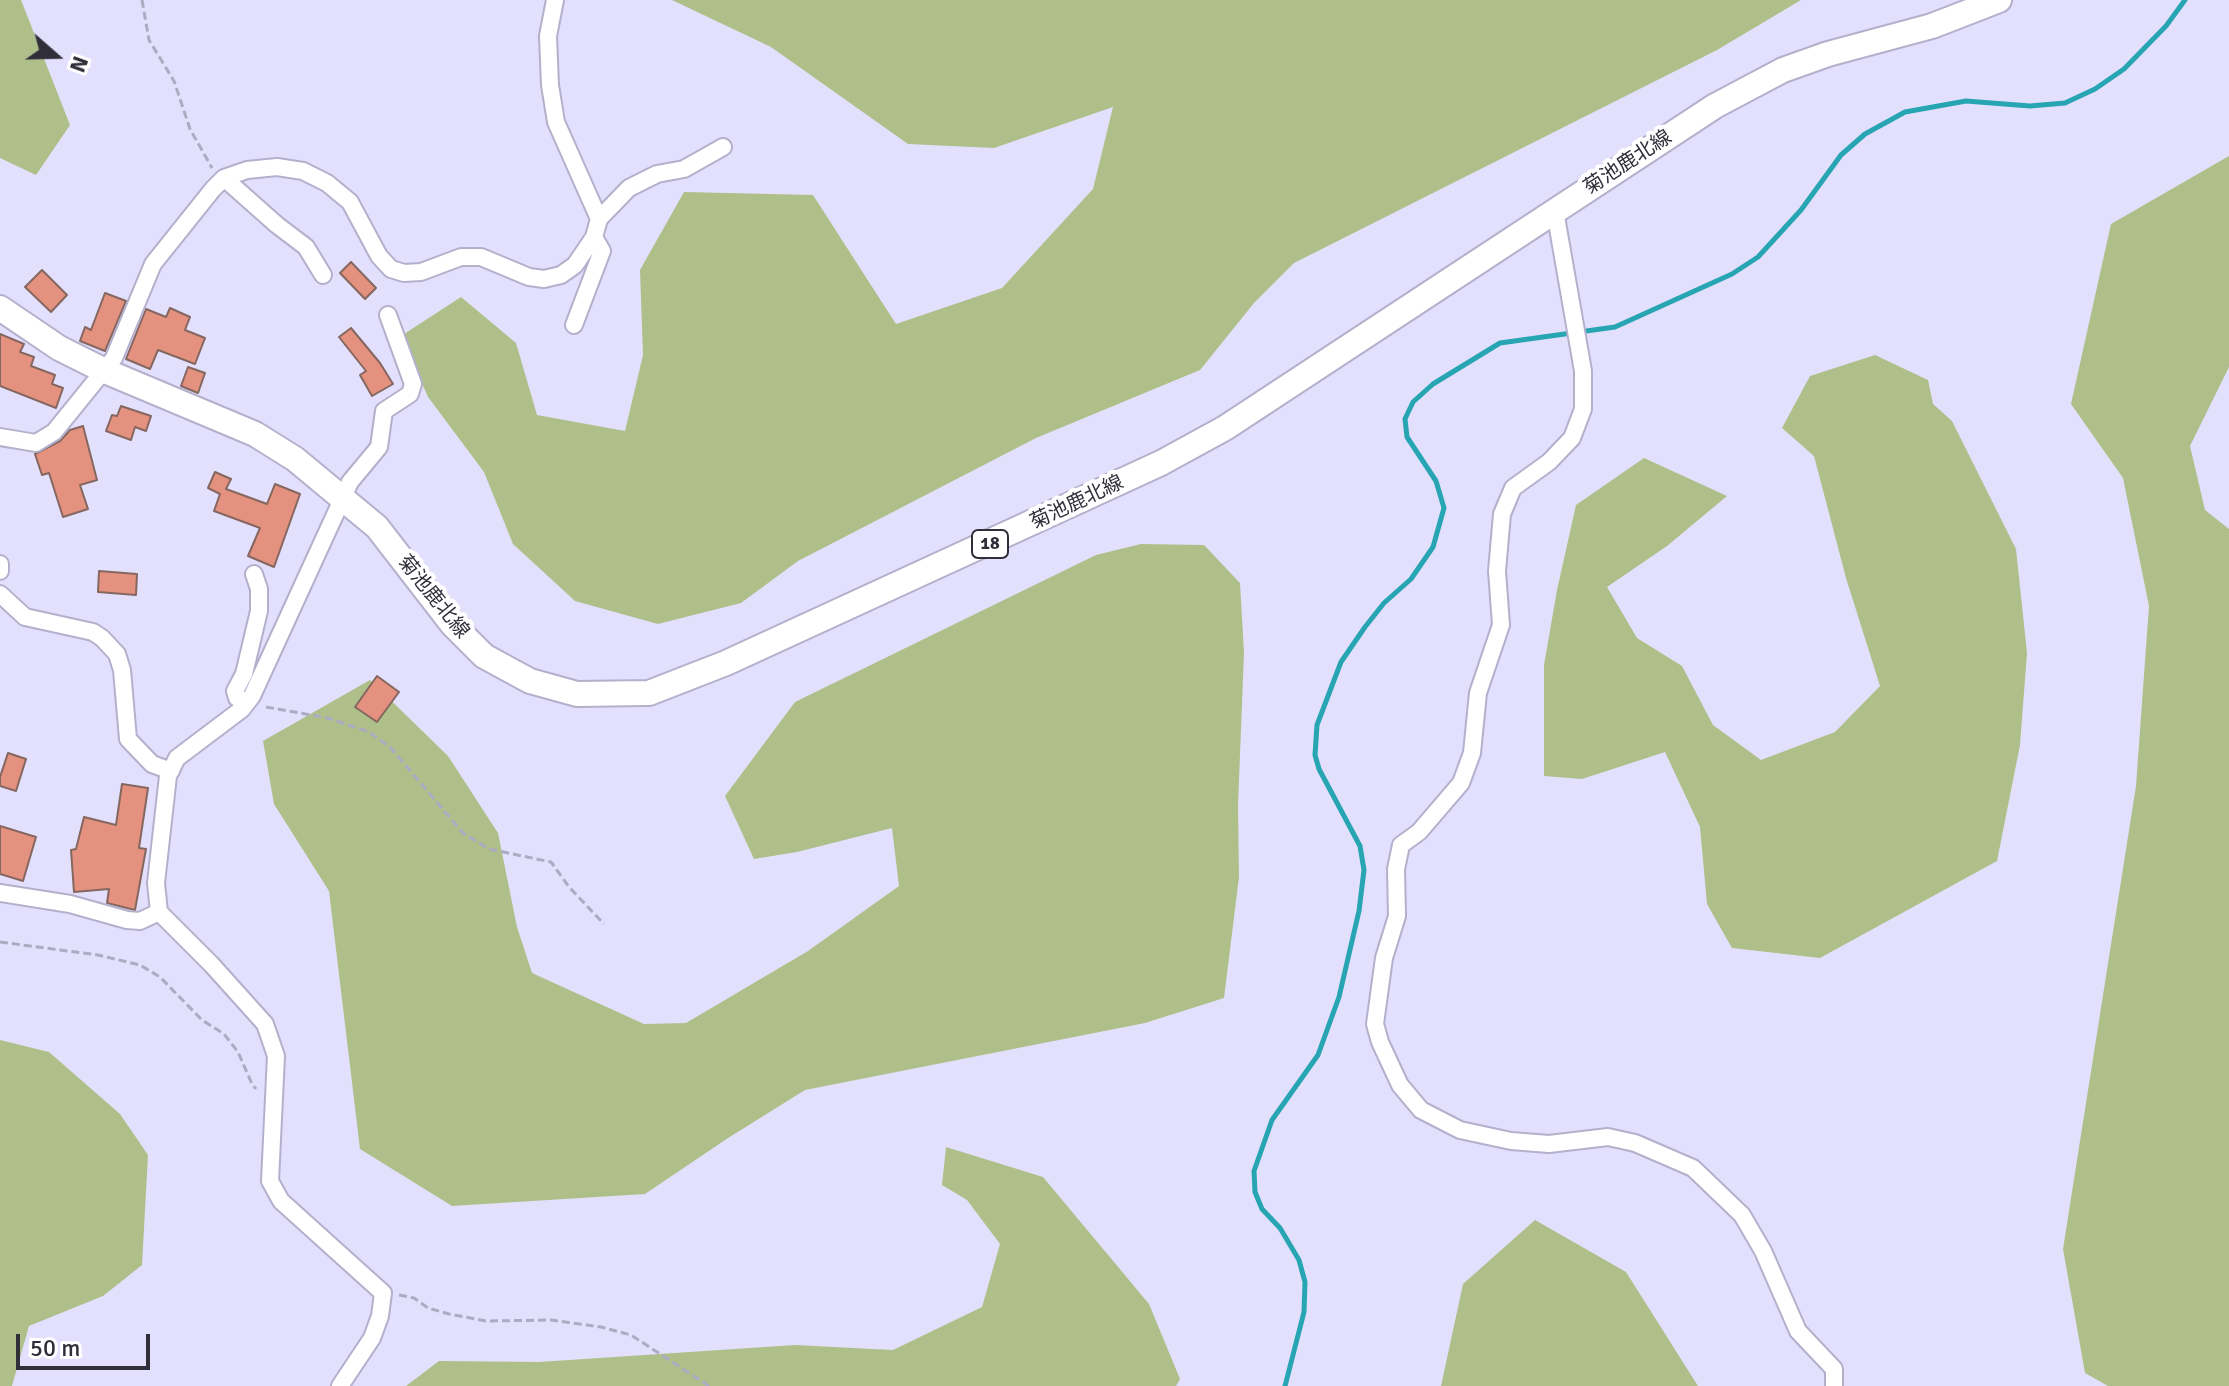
<!DOCTYPE html>
<html>
<head>
<meta charset="utf-8">
<style>
	body { margin:0 }
	#map { position:relative; width:2229px; height:1386px; overflow:hidden; background:#e3e0fd; font-family:Signika,sans-serif }
	canvas { display:block }
	.north { position:absolute; left:16px; top:16px; width:80px; height:80px; -webkit-text-stroke:6px #fff; paint-order:stroke; rotate:110deg; font-size:22px; font-weight:700; line-height:32px; text-align:center; color:#302e39 }
	.north::after { content:''; display:block; margin:auto; width:28px; height:36px; background:#302e39; clip-path:polygon(50% 0,100% 100%,50% 72%,0 100%) }
	.scale { position:absolute; left:16px; top:1334px; width:134px; height:36px; box-sizing:border-box; border:4px solid #302e39; border-top:0; padding-left:10px; font-size:24px; line-height:28px; white-space:nowrap; color:#302e39; -webkit-text-stroke:6px #fff; paint-order:stroke }
</style>
</head>
<body>
<div id="map">
<canvas width="2229" height="1386"></canvas>
<div class="north">N</div>
<div class="scale">50 m</div>
</div>
<script>
const ctx = document.querySelector('canvas').getContext('2d');
ctx.lineJoin = 'round';
function paint(path, color) { ctx.fillStyle = color; ctx.fill(path, 'evenodd'); }
const toPath = rows => new Path2D(rows.map(r => 'M' + r).join(''));
function trace(path, color, width, dash) { ctx.strokeStyle = color; ctx.lineWidth = width; ctx.lineCap = dash ? 'butt' : 'round'; ctx.setLineDash(dash || []); ctx.stroke(path); }
function label(font, color, halo, rows, align = 'center') {
  ctx.font = font + ' Signika,"Noto Sans JP",sans-serif'; ctx.lineWidth = 8; ctx.setLineDash([]); ctx.textBaseline = 'middle'; ctx.strokeStyle = halo; ctx.fillStyle = color; for (const [text, x, y, turn = 0] of rows) {
    ctx.save(); ctx.translate(x, y); ctx.rotate((+turn || 0) * Math.PI / 180); ctx.textAlign = isNaN(turn) ? turn : align; if (halo) ctx.strokeText(text, 0, 0); ctx.fillText(text, 0, 0); ctx.restore();
  }
}
paint(toPath([
	[0,0,21,0,70,125,36,175,0,158],
	[672,0,1801,0,1717,50,1294,263,1254,303,1200,370,1036,438,798,561,741,603,658,624,575,601,513,544,484,472,428,397,401,336,461,297,516,343,537,415,625,431,643,355,640,270,684,192,813,195,896,324,1002,288,1093,189,1113,107,994,148,908,144,771,47],
	[2229,156,2229,367,2190,446,2205,510,2229,529,2229,1386,2108,1386,2085,1373,2063,1249,2136,786,2149,606,2123,478,2071,404,2111,224],
	[1875,355,1928,380,1933,404,1952,421,2016,549,2027,653,2020,745,1997,861,1820,958,1732,948,1707,904,1700,827,1665,752,1582,779,1544,776,1544,665,1557,590,1576,505,1644,458,1727,496,1667,546,1607,587,1637,638,1682,666,1713,725,1761,760,1835,732,1880,686,1846,578,1814,456,1782,428,1810,376],
	[1141,544,1204,545,1240,583,1244,653,1238,805,1239,877,1224,998,1145,1023,805,1090,728,1138,645,1194,452,1206,360,1149,329,891,274,804,263,741,370,680,448,756,498,833,517,927,532,973,644,1024,686,1023,808,951,899,886,892,828,797,852,754,859,725,796,795,702,1096,555],
	[0,1040,49,1052,120,1114,148,1155,142,1265,103,1296,29,1326,12,1386,0,1386],
	[946,1147,1043,1177,1149,1304,1180,1379,1176,1386,406,1386,439,1361,539,1362,795,1345,893,1350,982,1307,1000,1244,967,1200,942,1185],
	[1535,1220,1626,1272,1698,1386,1441,1386,1463,1284]
]), '#afbf89');
trace(toPath([
	[1285,1386,1304,1312,1305,1282,1299,1260,1280,1228,1262,1209,1255,1192,1254,1171,1272,1120,1318,1055,1339,997,1359,911,1364,870,1360,846,1319,769,1315,755,1317,725,1341,662,1365,627,1384,603,1411,579,1433,547,1444,508,1436,481,1407,437,1405,419,1413,402,1433,384,1500,343,1615,327,1732,274,1758,257,1801,210,1841,155,1865,134,1905,112,1966,101,2030,106,2065,103,2095,89,2124,69,2166,26,2185,0]
]), '#28a5b2', 5);
const building = toPath([
	[351,262,376,288,365,299,340,273,351,262],
	[42,270,67,295,51,312,25,287,42,270],
	[105,293,126,301,105,351,80,341,85,327,91,330,105,293],
	[170,308,190,317,185,330,205,338,195,364,158,350,150,369,126,359,146,309,166,317,170,308],
	[351,328,380,363,393,384,372,396,360,375,366,371,339,337,351,328],
	[0,334,24,344,20,352,34,357,31,366,55,375,52,384,63,388,56,408,0,386,0,334],
	[188,367,205,373,198,393,181,386,188,367],
	[121,406,151,416,146,431,135,427,131,440,106,431,112,415,117,416,121,406],
	[83,426,97,480,80,485,88,509,63,517,49,473,42,475,35,454,60,441,70,430,83,426],
	[215,472,231,479,226,489,267,504,275,484,300,494,274,567,248,556,260,528,214,511,220,494,208,488,215,472],
	[99,571,137,574,136,595,98,592,99,571],
	[377,676,399,692,377,722,355,707,377,676],
	[8,753,26,759,16,791,0,786,0,777,8,753],
	[122,784,148,788,139,848,146,849,135,910,107,903,109,889,74,892,71,850,76,849,84,817,116,825,122,784],
	[0,826,36,837,23,881,0,874,0,826]
]);
paint(building, '#e4927f');
trace(building, '#856760', 2);
const street = toPath([
	[224,178,277,225,306,247,323,275],
	[1555,211,1583,371,1583,409,1572,438,1549,462,1513,488,1502,514,1497,571,1501,625,1478,693,1472,753,1461,783,1419,832,1401,845,1396,869,1397,916,1384,958,1375,1024,1380,1042,1400,1085,1421,1110,1460,1130,1511,1141,1549,1144,1608,1137,1635,1143,1693,1168,1742,1215,1763,1251,1798,1331,1834,1369,1834,1386],
	[599,219,629,188,657,174,684,169,723,147],
	[574,325,602,251,594,237],
	[0,437,36,443,54,432,114,358,153,264,213,189,224,178,247,170,277,167,303,171,327,183,350,202,379,256,391,269,404,273,421,272,461,257,481,257,529,277,544,279,561,275,575,265,594,237,599,219,556,122,550,85,548,36,555,0],
	[0,564,0,571],
	[0,594,25,617,93,632,102,638,117,654,122,670,128,739,152,764,171,771],
	[247,702,237,698,235,691,244,674,259,611,259,589,254,574],
	[0,893,70,904,127,920,140,921,159,912],
	[340,1386,372,1338,380,1316,383,1293,281,1201,270,1181,276,1056,265,1024,212,965,159,912,156,883,168,776,177,758,242,709,252,696,350,482,379,447,384,411,410,394,413,384,388,315]
]);
const primary = toPath([
	[0,308,59,348,105,371,255,434,295,459,377,527,452,624,484,656,530,681,577,694,649,693,726,663,1161,463,1225,428,1715,106,1783,70,1828,54,1932,26,1999,0]
]);
trace(street, '#b4b0cc', 20);
trace(primary, '#b4b0cc', 28);
trace(toPath([
	[142,0,149,40,174,81,190,129,212,168],
	[266,707,328,718,369,732,390,747,463,833,489,849,551,862,569,887,604,924],
	[0,942,98,955,140,965,160,977,202,1020,224,1034,238,1052,252,1084,256,1089],
	[399,1295,414,1298,428,1308,449,1314,486,1321,551,1320,601,1327,631,1335,709,1386]
]), '#adabc2', 3, [8, 4]);
trace(street, '#fff', 16);
trace(primary, '#fff', 24);
for (const [x, y, w] of [
	[990,544,36]
]) { const box = new Path2D(); box.roundRect(x - w / 2, y - 14, w, 28, 6); ctx.fillStyle = '#fff'; ctx.fill(box); trace(box, '#302e39', 2); }
label('bold 18px', '#302e39', null, [
	["18",990,544]
]);
label('20px', '#302e39', '#fff', [
	["菊池鹿北線",1628,163,-33],
	["菊池鹿北線",1077,503,-25],
	["菊池鹿北線",433,597,51]
]);
</script>
</body>
</html>
